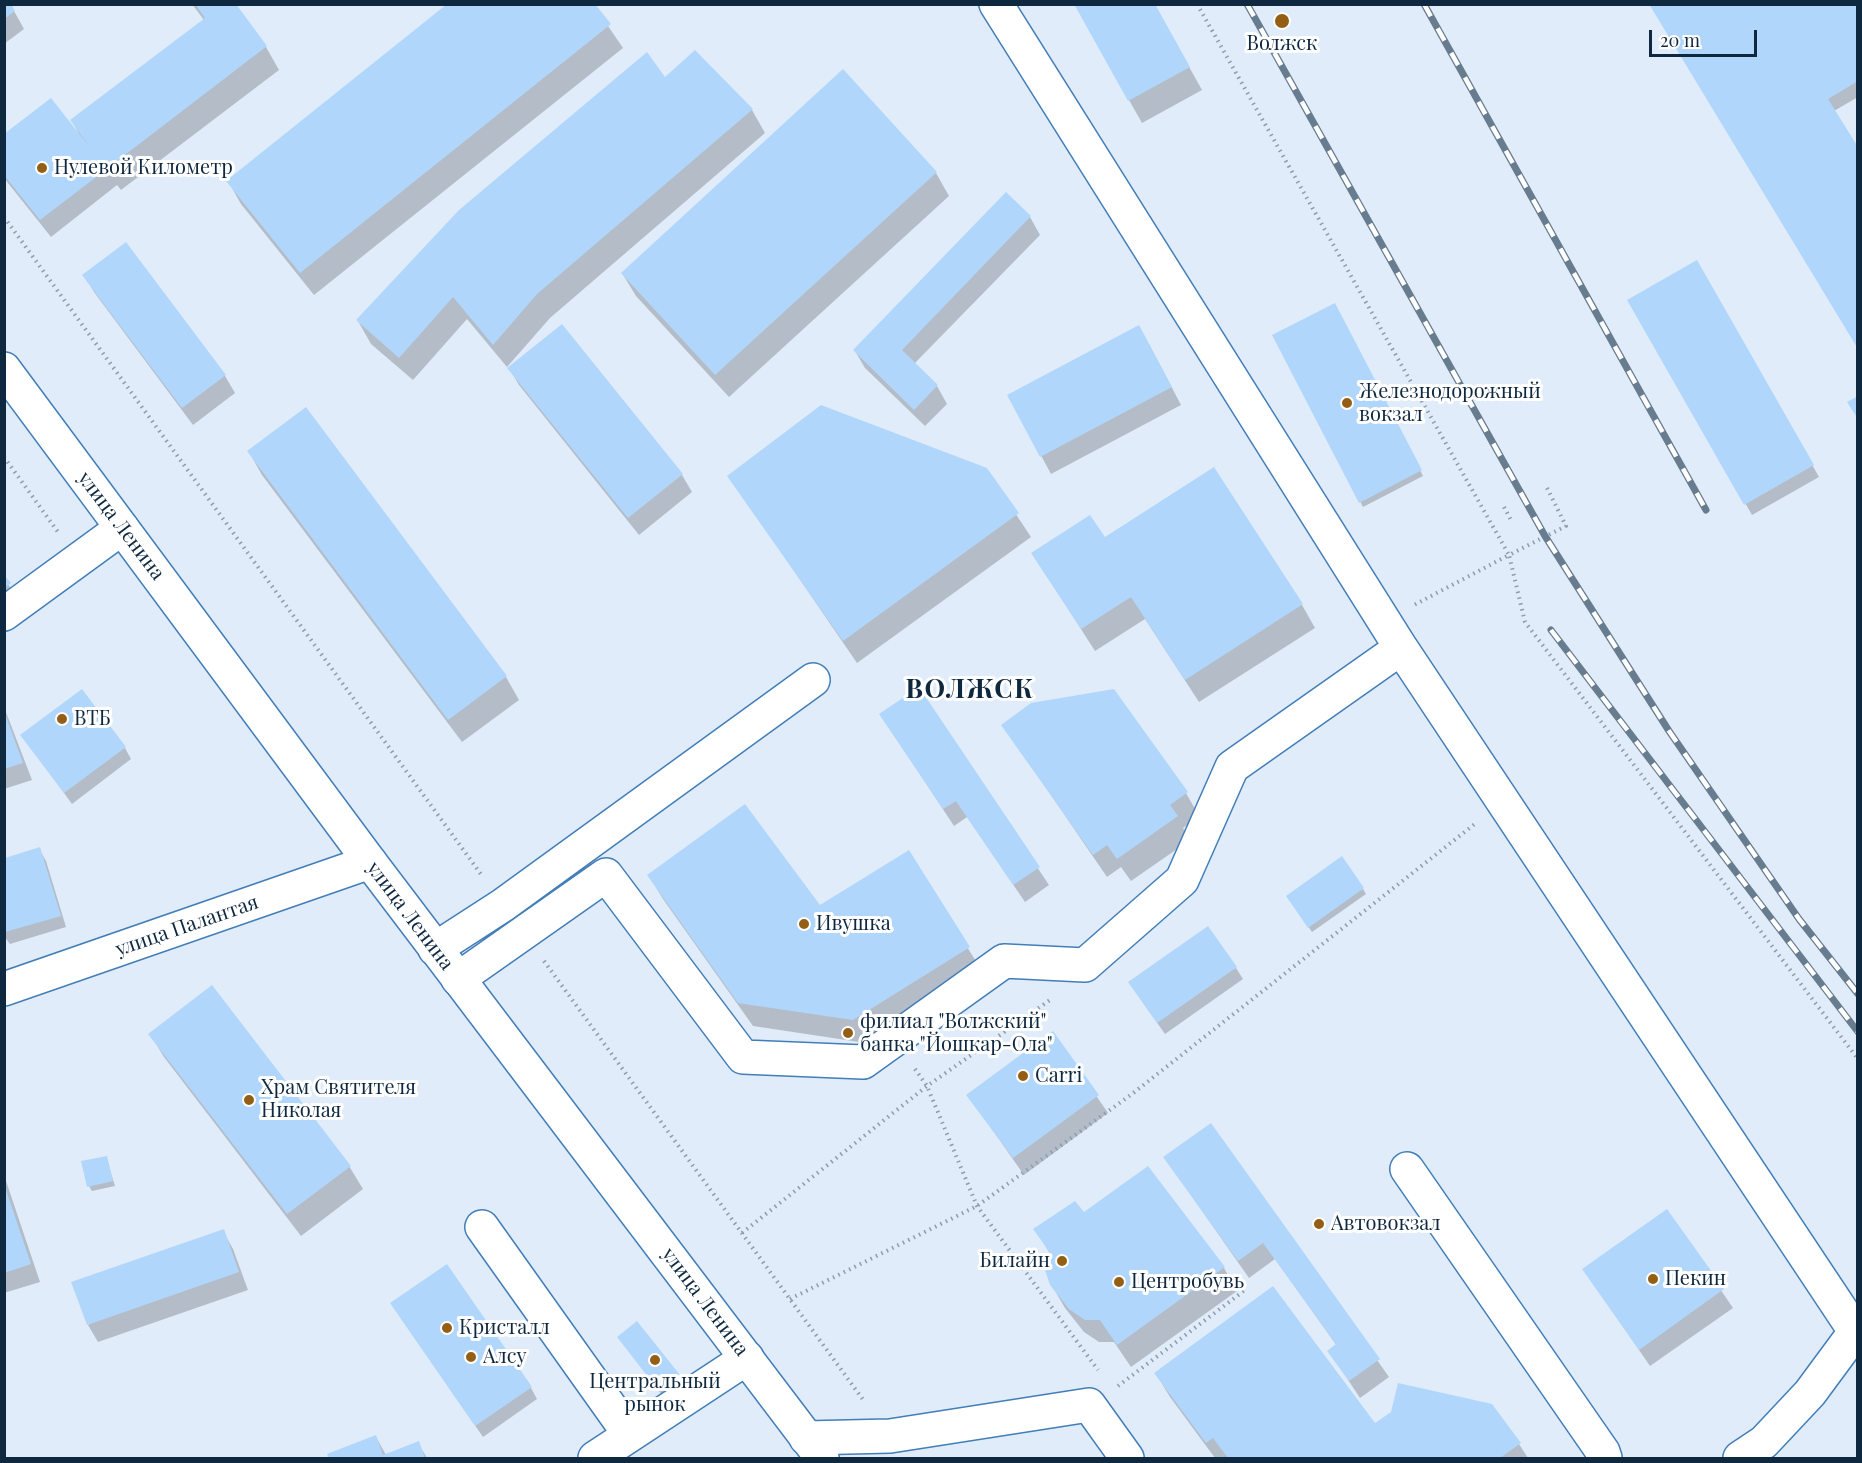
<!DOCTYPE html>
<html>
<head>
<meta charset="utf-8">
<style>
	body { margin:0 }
	#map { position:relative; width:1862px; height:1463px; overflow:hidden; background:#e0ecf9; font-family:"Playfair Display",serif }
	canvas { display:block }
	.frame { position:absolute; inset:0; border:6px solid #0e2840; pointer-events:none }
	.scale { position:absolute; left:1649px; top:30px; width:108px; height:27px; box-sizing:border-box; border:3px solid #0e2840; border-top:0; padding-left:8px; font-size:18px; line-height:21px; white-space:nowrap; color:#0e2840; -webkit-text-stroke:4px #fff; paint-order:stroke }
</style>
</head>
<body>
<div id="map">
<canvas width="1862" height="1463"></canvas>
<div class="frame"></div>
<div class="scale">20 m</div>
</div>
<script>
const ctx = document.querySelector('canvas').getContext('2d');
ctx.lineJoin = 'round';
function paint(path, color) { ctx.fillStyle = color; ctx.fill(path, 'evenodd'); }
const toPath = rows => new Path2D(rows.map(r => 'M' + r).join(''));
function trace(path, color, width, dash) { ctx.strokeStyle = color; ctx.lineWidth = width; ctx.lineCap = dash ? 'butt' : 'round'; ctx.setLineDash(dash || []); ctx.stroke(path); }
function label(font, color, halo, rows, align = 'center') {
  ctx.font = font + ' "Playfair Display",serif'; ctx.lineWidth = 6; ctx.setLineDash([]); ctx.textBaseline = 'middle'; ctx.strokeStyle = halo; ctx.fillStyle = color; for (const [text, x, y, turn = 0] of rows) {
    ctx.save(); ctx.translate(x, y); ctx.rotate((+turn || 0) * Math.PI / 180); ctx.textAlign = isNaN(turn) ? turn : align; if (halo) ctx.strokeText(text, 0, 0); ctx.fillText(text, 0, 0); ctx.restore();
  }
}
paint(toPath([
	[4,4,14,11,24,29,4,44],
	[192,4,234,4,266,47,279,70,121,190,117,185,51,237,4,178,4,136,79,134,72,121,204,20],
	[593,4,623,48,314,295,241,204,228,181],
	[1154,4,1202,90,1142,123,1129,100],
	[1650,4,1858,4,1858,97,1834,111],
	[664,79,752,110,765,133,550,318,507,367,467,319,413,380,371,344,358,321],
	[936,173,949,196,729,397,636,296,622,273],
	[1030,217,1040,235,914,364,937,386,947,404,925,426,865,368,855,351],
	[1697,262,1819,477,1752,515,1629,300],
	[84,275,225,376,235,393,193,425,94,292],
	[1334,305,1423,476,1363,507,1274,336],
	[1149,344,1181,405,1051,474,1009,396],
	[509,368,682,475,692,492,639,535,519,385],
	[306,409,506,677,519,700,462,742,262,475,249,452],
	[986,469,1031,537,857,663,729,476],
	[1105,539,1302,605,1315,628,1199,702,1145,619,1095,651,1033,554],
	[4,578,23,607,4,621],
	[918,689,1049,885,1025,902,967,817,954,826,881,715],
	[4,707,32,780,4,789],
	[1003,725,1186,793,1199,816,1183,828,1190,840,1131,881,1121,867,1107,877],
	[22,735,125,748,131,759,72,804],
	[39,849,46,861,66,927,10,944,4,936,4,860],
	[908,852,982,971,866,1043,753,1026,663,899,649,876,820,907],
	[1363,889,1366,894,1312,932,1291,901],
	[1236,968,1243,979,1165,1034,1137,994],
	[1053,1033,1108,1113,1024,1175,968,1095],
	[150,1034,349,1166,363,1189,301,1236,164,1057],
	[1211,1125,1389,1377,1360,1398,1329,1351,1337,1346,1275,1259,1249,1278,1165,1158],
	[106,1157,115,1186,92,1191,89,1186],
	[1148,1168,1224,1268,1237,1291,1131,1367,1114,1342,1099,1342,1084,1332,1065,1308,1051,1284,1052,1257,1035,1229,1084,1214],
	[4,1175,40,1282,4,1293],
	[1667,1211,1733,1308,1650,1366,1584,1270],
	[223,1231,233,1249,248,1290,98,1342,88,1325],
	[398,1314,531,1388,537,1399,483,1437],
	[619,1338,678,1376,685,1387,667,1402],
	[1156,1374,1375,1425,1519,1444,1528,1458,1215,1458,1170,1397],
	[376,1437,386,1455,418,1443,427,1458,330,1458,329,1455]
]), '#0003');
paint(toPath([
	[4,4,11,4,15,11,4,19],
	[195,4,236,4,267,46,40,220,4,175,4,134,51,98,92,150,70,120,205,18],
	[447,4,595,4,611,24,300,273,226,181],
	[1074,4,1155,4,1190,67,1128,101],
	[1649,4,1858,4,1858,81,1828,99,1858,147,1858,349],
	[695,50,753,109,537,294,493,345,453,297,399,358,356,320,459,210,647,52,665,77],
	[843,69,937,172,715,375,621,273],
	[1006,192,1031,216,902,350,938,385,914,410,853,350],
	[126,242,226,375,182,408,82,275],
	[1697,260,1814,465,1744,505,1627,300],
	[1335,303,1422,470,1359,503,1272,335],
	[562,324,683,474,628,518,507,368],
	[1139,325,1172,387,1040,457,1007,395],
	[1858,396,1858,419,1847,402],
	[821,405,987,468,1019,513,843,641,727,476],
	[306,407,507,676,448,720,247,451],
	[1214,467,1303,604,1185,680,1131,597,1081,629,1031,553,1090,515,1105,537],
	[4,575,11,583,4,588],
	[919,687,1040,867,1013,885,956,801,943,809,879,714],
	[82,689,126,747,64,793,20,735],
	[1114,689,1188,792,1170,805,1178,816,1117,859,1107,845,1093,855,1001,725,1031,703],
	[4,711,23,763,4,769],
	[745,804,820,905,909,850,970,947,853,1020,738,1003,647,875],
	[40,847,61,916,5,932,5,858],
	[1342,856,1364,888,1308,928,1286,896],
	[1208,926,1237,967,1157,1023,1128,982],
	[212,985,351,1166,287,1214,148,1034],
	[1053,1031,1099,1095,1013,1158,966,1095],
	[1211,1123,1380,1359,1349,1381,1327,1351,1336,1344,1263,1243,1238,1261,1163,1157],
	[107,1156,113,1181,87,1187,81,1161],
	[1148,1166,1225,1267,1117,1345,1100,1320,1085,1320,1069,1309,1050,1285,1045,1270,1051,1254,1033,1229,1075,1201,1084,1212],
	[4,1184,31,1264,4,1273],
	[1667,1209,1724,1289,1639,1350,1582,1269],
	[224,1229,239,1272,87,1325,71,1282],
	[447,1264,532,1387,475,1426,390,1303],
	[1273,1286,1375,1423,1391,1412,1398,1383,1492,1404,1521,1443,1500,1458,1228,1458,1213,1438,1206,1443,1154,1373],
	[637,1321,680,1375,659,1391,617,1337],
	[376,1435,383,1455,419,1441,425,1458,329,1458,327,1454]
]), '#b1d6fc');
const minor = toPath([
	[996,4,1401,648],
	[4,614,122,528],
	[435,949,503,905,813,680],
	[458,979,606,875,743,1057,863,1062,1004,961,1085,965,1182,880,1232,767,1401,648,1855,1331],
	[4,989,370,862],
	[1407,1169,1603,1452,1605,1458],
	[482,1227,630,1435],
	[806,1438,890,1436,1089,1405,1127,1458],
	[595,1458,747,1358],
	[1740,1458,1764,1442,1810,1393,1858,1328]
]);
const major = toPath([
	[4,369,370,862,822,1458]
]);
trace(minor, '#427eb8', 36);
trace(major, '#427eb8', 36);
trace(toPath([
	[1197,4,1509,555,1414,605],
	[4,217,483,877],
	[4,457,58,532],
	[1547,488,1566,526,1509,555,1525,622,1858,1059],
	[1504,507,1512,522],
	[544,961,864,1401],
	[915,1069,927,1086,977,1206,1098,1370],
	[742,1233,927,1086,1050,1000],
	[790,1299,977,1206,1132,1094,1476,823],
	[1118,1386,1245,1290]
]), '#8b9cae', 4, [1.5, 4.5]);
trace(minor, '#fff', 33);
trace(major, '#fff', 33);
const rail = toPath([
	[1247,4,1545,536,1669,731,1799,919,1858,994],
	[1424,4,1706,510],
	[1551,630,1858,1032]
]);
trace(rail, '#687c8f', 7);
trace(rail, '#fff', 4.5, [14]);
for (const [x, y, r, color] of [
	[1282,21,8,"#945f14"],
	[42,168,6,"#945f14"],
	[1347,403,6,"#945f14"],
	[62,719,6,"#945f14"],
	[804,924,6,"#945f14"],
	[848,1033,6,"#945f14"],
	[1023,1076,6,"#945f14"],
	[249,1100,6,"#945f14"],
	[1319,1224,6,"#945f14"],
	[1062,1261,6,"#945f14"],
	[1653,1279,6,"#945f14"],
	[1119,1282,6,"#945f14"],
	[447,1328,6,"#945f14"],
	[471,1357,6,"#945f14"],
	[655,1360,6,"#945f14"]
]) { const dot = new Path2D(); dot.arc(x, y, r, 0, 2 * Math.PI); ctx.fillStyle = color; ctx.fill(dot); trace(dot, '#fff', 2); }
label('20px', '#0e2840', '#fff', [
	["Волжск",1282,44,"center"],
	["Нулевой Километр",54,168],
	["Железнодорожный",1359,392],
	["вокзал",1359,415],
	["ВТБ",74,719],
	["Ивушка",816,924],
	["филиал \"Волжский\"",860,1022],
	["банка \"Йошкар-Ола\"",860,1045],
	["Carri",1035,1076],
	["Храм Святителя",261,1088],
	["Николая",261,1111],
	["Автовокзал",1331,1224],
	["Билайн",1050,1261,"right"],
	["Пекин",1665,1279],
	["Центробувь",1131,1282],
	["Кристалл",459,1328],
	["Алсу",483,1357],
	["Центральный",655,1382,"center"],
	["рынок",655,1405,"center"]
], 'left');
label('20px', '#0e2840', '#fff', [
	["улица Ленина",121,526,53],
	["улица Ленина",410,916,53],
	["улица Палантая",187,926,-19],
	["улица Ленина",705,1302,53]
]);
ctx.letterSpacing = '1.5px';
label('bold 26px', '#0e2840', '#fff', [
	["ВОЛЖСК",970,690]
]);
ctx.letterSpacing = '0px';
</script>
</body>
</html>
